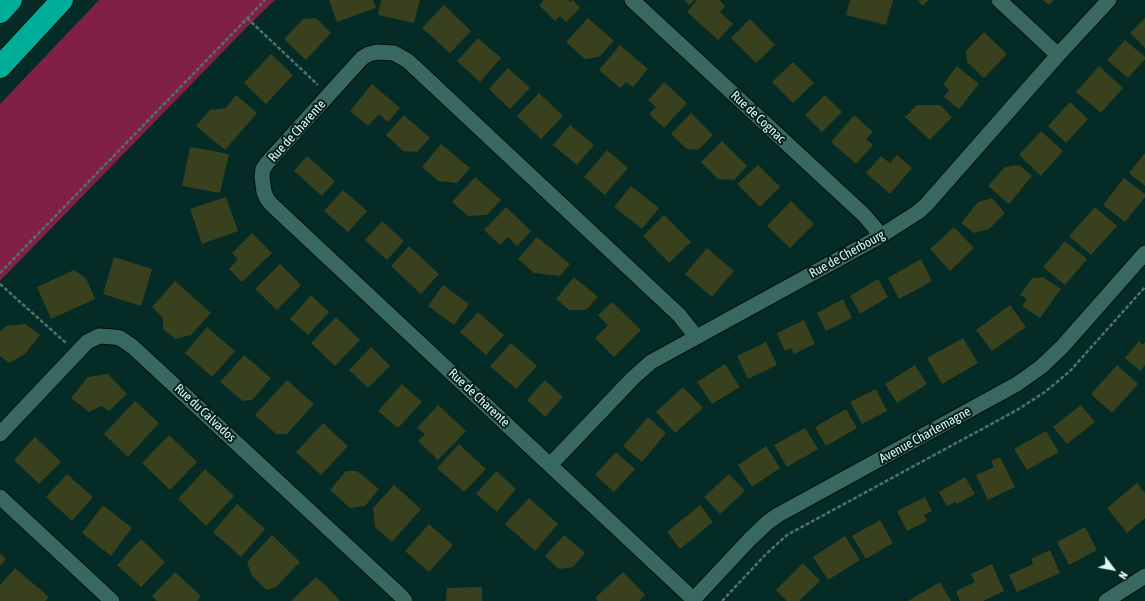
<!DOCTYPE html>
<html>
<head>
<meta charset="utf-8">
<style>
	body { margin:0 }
	#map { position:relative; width:1145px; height:601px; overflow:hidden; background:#042b25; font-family:"Asap Condensed",sans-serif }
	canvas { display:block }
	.north { position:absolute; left:1093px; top:549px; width:40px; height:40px; -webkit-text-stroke:3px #06201b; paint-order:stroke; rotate:122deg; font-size:11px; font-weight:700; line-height:16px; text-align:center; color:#e0f9f3 }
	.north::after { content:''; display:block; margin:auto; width:14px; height:18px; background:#e0f9f3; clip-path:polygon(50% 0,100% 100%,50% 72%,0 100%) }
</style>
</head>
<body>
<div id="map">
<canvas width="1145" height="601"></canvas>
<div class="north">N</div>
</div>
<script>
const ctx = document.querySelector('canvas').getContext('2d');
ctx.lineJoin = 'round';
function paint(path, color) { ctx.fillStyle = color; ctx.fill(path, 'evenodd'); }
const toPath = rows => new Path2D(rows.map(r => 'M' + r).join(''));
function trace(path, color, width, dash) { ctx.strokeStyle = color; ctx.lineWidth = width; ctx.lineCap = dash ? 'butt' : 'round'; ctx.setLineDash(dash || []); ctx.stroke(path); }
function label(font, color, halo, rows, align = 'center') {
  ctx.font = font + ' "Asap Condensed",sans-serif'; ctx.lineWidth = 4; ctx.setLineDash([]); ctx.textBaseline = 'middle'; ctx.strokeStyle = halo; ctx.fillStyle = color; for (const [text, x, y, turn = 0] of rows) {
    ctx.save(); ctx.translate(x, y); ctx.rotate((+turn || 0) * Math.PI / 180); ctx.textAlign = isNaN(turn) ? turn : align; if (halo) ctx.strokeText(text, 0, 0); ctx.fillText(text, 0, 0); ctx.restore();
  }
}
paint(toPath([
	[99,0,275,0,246,28,0,281,0,104]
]), '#812047');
paint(toPath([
	[329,0,373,0,376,8,337,22],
	[381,0,420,0,414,23,378,15],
	[544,0,568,0,570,2,573,0,580,8,566,22,560,16,555,21,539,5],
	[684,0,695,0,689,5],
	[697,0,719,0,725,6,720,12,733,24,718,40,687,12],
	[850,0,893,0,886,25,846,15],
	[918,0,929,0,922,6],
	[1043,0,1054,0,1049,5],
	[444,5,471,31,450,53,422,28],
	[316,18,331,33,306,60,284,39,303,19],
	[588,18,614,41,599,57,585,59,566,42],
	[1145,18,1145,48,1130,33],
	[750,19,775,45,756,63,731,38],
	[984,32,1007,54,984,78,967,62,966,51],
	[478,38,501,58,480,82,457,61],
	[1125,40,1145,57,1145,59,1128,78,1107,60],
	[620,45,648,69,633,87,626,82,620,88,599,70],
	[271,54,293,75,266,104,244,83],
	[793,62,814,83,793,103,772,82],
	[957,66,979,84,959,109,944,97,949,90,943,84],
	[1099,66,1123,88,1101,113,1076,92],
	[508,68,530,88,510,109,489,89],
	[664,82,687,103,664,128,649,114,656,107,648,100],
	[372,84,400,108,388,122,379,114,368,126,350,111],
	[539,93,563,116,541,139,517,116],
	[236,95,257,113,225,150,196,126,210,110,226,108],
	[825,95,842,112,822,132,805,115],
	[1070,102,1088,119,1066,143,1048,126],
	[917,105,940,105,952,117,930,140,905,117],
	[691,113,713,135,698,150,687,149,671,134],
	[404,115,430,138,417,152,403,151,386,135],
	[854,115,873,132,866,139,873,145,856,164,831,142],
	[570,125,594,145,577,165,553,145],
	[1041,131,1063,151,1041,176,1019,155],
	[722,141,747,166,734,180,718,179,701,162],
	[441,144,470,168,457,183,438,181,422,167],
	[190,147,229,154,220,193,182,186],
	[607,150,628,168,605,195,584,177],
	[1145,153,1145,186,1129,173],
	[897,155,912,168,890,194,866,173,881,156,890,163],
	[307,156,335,181,322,196,294,171],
	[758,165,780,187,760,207,737,184],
	[1019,165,1032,176,1009,204,988,186,1005,167],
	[475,177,501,200,487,215,468,216,452,202],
	[1124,178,1145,194,1145,197,1125,222,1103,205],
	[631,186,659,208,642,229,614,207],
	[343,190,367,211,348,232,324,211],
	[226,197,238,231,202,244,190,209],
	[992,198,1005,213,989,229,974,233,961,223,978,202],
	[791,201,814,224,790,248,767,226],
	[506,207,531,231,517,246,508,237,500,245,484,230],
	[1095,207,1117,226,1091,255,1069,236],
	[664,215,691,242,669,263,643,236],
	[382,221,404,241,387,260,365,240],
	[954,227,974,248,950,271,930,249],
	[252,233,272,253,242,282,229,269,238,259,232,253],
	[537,237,570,264,560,276,534,273,518,259],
	[1065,241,1087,259,1065,285,1043,267],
	[409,246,439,274,421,294,391,266],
	[707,248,734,271,712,297,685,274],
	[114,257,152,269,141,306,103,294],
	[921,259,932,281,899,299,888,278],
	[280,264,301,285,277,310,255,289],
	[74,270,86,278,95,299,51,319,37,287],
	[574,277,598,297,586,310,569,310,556,299],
	[1043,277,1061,289,1040,318,1022,306,1027,299,1020,295,1032,278],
	[878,279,888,297,860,314,850,296],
	[175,281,211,313,191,335,175,339,163,329,163,318,152,307],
	[443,285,469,304,454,325,428,306],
	[311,295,329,312,308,335,290,319],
	[843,299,852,318,826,331,817,313],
	[612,302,641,330,614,357,595,338,608,325,598,315],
	[1010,305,1026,327,992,351,976,330],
	[478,312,504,335,486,355,460,332],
	[336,317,360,340,335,366,311,343],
	[804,320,815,344,794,354,791,348,785,351,777,333],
	[25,324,40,335,25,354,9,363,0,356,0,332,6,326],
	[207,327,235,351,212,377,185,353],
	[963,338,978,363,942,384,927,358],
	[1139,341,1143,345,1145,342,1145,365,1140,371,1125,358],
	[766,342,777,365,748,379,737,356],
	[511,343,537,366,516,389,490,366],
	[371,347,390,366,368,388,349,370],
	[244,355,271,378,252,400,243,401,220,382],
	[725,364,740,387,712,404,697,382],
	[915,365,927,384,897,403,885,384],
	[1117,365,1138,384,1112,413,1091,394],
	[108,374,127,394,109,411,101,406,89,412,71,398,88,377],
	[287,380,314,404,287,434,276,434,255,415],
	[545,380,563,397,545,417,527,400],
	[402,384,422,402,398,428,378,411],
	[683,387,703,408,675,433,656,412],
	[876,389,887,411,862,424,850,402],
	[135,401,159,423,128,457,104,434],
	[438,405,466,431,438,460,418,441,425,434,417,428],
	[1081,405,1095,422,1067,444,1053,427],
	[846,409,857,428,826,446,815,427],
	[648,417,666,433,642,462,623,446],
	[323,423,348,446,321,475,296,452],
	[805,428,818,449,787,467,774,445],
	[1046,431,1059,452,1027,470,1014,449],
	[169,435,197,462,170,490,142,463],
	[35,437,61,462,39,484,14,460],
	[459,444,486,469,464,492,437,468],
	[766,446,780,468,752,487,738,465],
	[616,452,635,469,614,492,595,475],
	[1000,457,1015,487,988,500,976,475,994,467,991,461],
	[205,469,234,496,206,526,178,499],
	[346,471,357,471,379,489,365,506,350,508,330,490],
	[496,471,516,489,497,512,476,494],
	[67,474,93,497,72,521,46,497],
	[729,474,745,491,720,514,704,497],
	[965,477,975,494,957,504,955,502,947,506,939,492],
	[1137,483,1145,493,1145,518,1127,533,1107,508],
	[394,485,421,509,392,542,375,527,373,508],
	[925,497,932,511,924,515,927,521,907,531,897,511],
	[529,498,558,524,535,551,505,524],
	[237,504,265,529,241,557,213,532],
	[103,505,132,528,111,556,82,533],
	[700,505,713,522,680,549,667,532],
	[880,520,893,543,866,559,852,536],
	[429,524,453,545,429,572,405,551],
	[1085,527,1097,550,1069,565,1057,542],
	[272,535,300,562,276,587,267,590,252,576,247,562],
	[564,535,585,553,573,567,559,569,545,556],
	[845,536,860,560,828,580,813,557],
	[141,539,165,562,141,587,117,565],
	[1050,550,1060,573,1017,592,1009,575,1033,564,1031,559],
	[0,553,6,559,0,566],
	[803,563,820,581,799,601,787,601,776,590],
	[992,564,1004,591,983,601,960,601,956,591,975,582,971,574],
	[15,568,49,597,45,601,0,601,0,585],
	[175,572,201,596,197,601,157,601,152,596],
	[623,572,645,595,639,601,598,601,595,598],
	[316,577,326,586,340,601,291,601],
	[940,582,951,601,908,601],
	[482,587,482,601,446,601,447,588]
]), '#38401e');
const street = toPath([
	[632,0,864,215,875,228,879,237],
	[999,0,1058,55],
	[0,434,87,342,99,336,114,337,120,338,133,347,401,596,405,601],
	[550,465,633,378,651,362,879,237,918,212,926,205,1058,55,1109,0],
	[0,497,112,601],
	[693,599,271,204,267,199,264,192,262,177,263,169,267,163,362,58,369,54,377,52,394,53,408,61,679,315,691,330,695,337],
	[692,601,750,539,768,522,778,515,1017,384,1041,367,1062,347,1145,253],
	[1106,601,1145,576]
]);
const highway = toPath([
	[0,12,11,0],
	[0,67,62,0]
]);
trace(street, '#00120e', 17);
trace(highway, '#00120e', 24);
trace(toPath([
	[247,18,318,85],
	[0,273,265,0],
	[0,284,66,343],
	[722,601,766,554,787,535,1017,410,1045,392,1070,371,1145,287]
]), '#50726c', 2.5, [4, 2]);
trace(street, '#386860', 15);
trace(highway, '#00ad99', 22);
label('13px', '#e0f9f3', '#06201b', [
	["Rue de Cognac",758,117,43],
	["Rue de Charente",297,131,-48],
	["Rue de Cherbourg",847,254,-29],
	["Rue de Charente",479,398,43],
	["Rue du Calvados",205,413,43],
	["Avenue Charlemagne",925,435,-29]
]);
</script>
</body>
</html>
